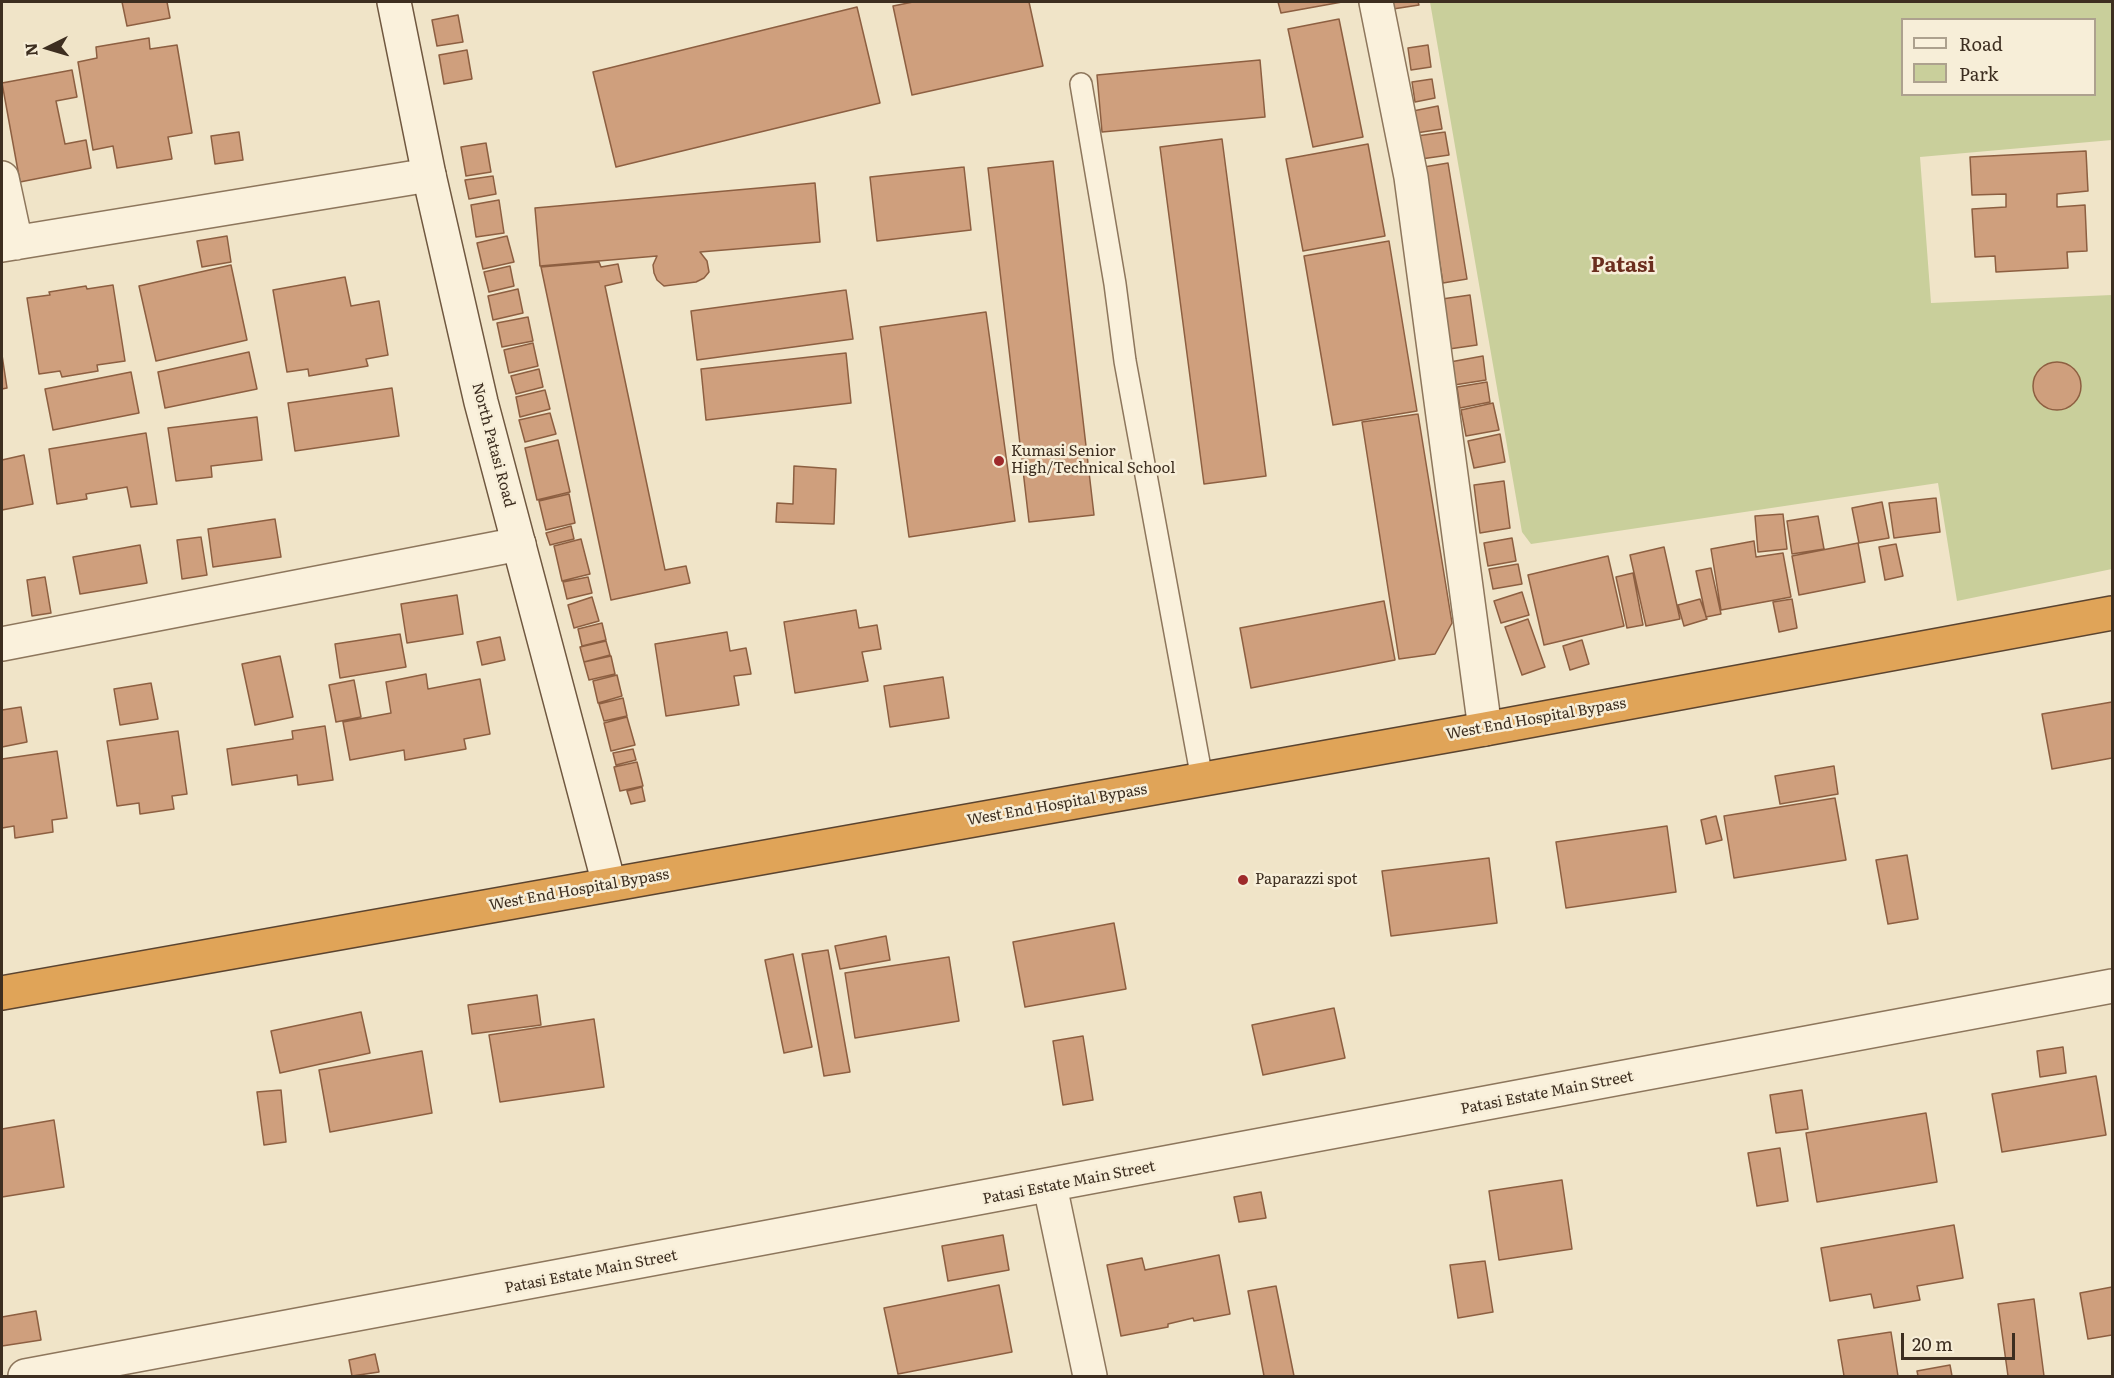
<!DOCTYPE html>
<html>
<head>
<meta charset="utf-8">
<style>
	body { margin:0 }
	#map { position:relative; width:2114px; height:1378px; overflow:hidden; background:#f0e4c8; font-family:Literata,serif }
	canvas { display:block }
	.frame { position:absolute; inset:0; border:3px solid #3d2e20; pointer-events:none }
	.legend { position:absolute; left:1901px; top:18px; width:195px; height:78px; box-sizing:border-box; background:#f7eed8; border:2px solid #ada18e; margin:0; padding:8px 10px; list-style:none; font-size:18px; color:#3d2e20 }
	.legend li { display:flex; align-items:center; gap:12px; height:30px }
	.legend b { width:30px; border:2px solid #ada18e }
	.north { position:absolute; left:18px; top:18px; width:60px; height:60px; -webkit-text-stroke:4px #f7eed8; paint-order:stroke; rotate:265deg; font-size:16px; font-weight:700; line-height:24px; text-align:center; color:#3d2e20 }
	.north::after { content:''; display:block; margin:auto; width:21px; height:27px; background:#3d2e20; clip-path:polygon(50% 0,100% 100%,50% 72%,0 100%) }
	.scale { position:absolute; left:1901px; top:1333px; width:114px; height:27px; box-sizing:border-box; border:3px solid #3d2e20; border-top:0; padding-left:8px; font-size:18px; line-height:21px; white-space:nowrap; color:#3d2e20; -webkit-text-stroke:4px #f7eed8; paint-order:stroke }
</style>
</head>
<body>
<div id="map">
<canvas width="2114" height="1378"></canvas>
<div class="frame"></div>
<ul class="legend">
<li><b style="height:8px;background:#faf1dc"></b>Road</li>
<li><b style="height:16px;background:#c9cf9b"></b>Park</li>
</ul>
<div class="north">N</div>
<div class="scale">20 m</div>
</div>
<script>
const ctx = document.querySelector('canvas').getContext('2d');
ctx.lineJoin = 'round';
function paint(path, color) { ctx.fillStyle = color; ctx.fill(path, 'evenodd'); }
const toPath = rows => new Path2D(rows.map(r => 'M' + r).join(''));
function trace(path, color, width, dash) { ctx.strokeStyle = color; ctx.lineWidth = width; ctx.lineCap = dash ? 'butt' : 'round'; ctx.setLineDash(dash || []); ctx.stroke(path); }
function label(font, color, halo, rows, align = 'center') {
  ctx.font = font + ' Literata,serif'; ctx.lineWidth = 5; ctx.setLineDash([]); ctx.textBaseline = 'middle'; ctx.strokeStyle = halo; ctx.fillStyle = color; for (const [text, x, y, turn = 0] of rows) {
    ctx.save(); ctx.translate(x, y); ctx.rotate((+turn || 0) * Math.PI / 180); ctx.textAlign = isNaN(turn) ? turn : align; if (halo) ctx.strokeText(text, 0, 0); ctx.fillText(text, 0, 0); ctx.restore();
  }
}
paint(toPath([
	[1430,2,2112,2,2112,140,1920,157,1931,303,2112,295,2112,569,1957,601,1938,483,1531,544,1522,532],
	[1902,20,2094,20,2094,94,1902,94]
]), '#c9cf9b');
const building = toPath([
	[122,2,167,2,170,18,127,26,122,2],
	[913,2,1029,2,1043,66,912,95,893,6,913,2],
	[1278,2,1342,2,1281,13,1278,2],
	[1392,2,1418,2,1419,5,1393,9,1392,2],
	[857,7,880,103,616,167,593,72,857,7],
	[458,15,463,42,437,46,432,20,458,15],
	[1339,19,1363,137,1313,147,1288,29,1339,19],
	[149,38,150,49,177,45,192,133,168,137,172,159,117,168,113,146,93,150,78,62,97,58,96,47,149,38],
	[1428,45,1431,67,1411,70,1408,48,1428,45],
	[467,50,472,79,444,84,439,55,467,50],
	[1260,60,1265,117,1102,132,1097,75,1260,60],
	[72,70,77,97,56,101,65,144,86,140,91,168,20,182,2,83,72,70],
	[1432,79,1435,98,1415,102,1412,82,1432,79],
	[1438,106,1442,129,1416,133,1413,111,1438,106],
	[239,132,243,160,215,164,211,136,239,132],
	[1445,132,1449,155,1421,159,1417,136,1445,132],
	[1222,139,1266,476,1204,484,1160,147,1222,139],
	[486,143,491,172,466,176,461,147,486,143],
	[1368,144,1385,236,1303,251,1286,159,1368,144],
	[2086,151,2088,191,2057,194,2057,207,2085,205,2087,251,2067,252,2068,268,1996,272,1995,256,1975,257,1972,209,2006,207,2006,194,1972,195,1970,157,2086,151],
	[1053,161,1094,515,1029,522,988,168,1053,161],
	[1448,163,1467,279,1443,283,1424,167,1448,163],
	[964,167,971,230,877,241,870,177,964,167],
	[493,176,496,194,469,199,465,180,493,176],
	[815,183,820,242,700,252,707,261,709,272,704,278,696,282,664,286,657,280,654,273,653,265,657,256,540,266,535,208,815,183],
	[499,200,504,233,476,237,471,205,499,200],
	[227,236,231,262,202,267,197,241,227,236],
	[507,236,514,262,483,269,477,243,507,236],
	[1389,241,1417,411,1333,425,1304,256,1389,241],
	[599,262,601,267,618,264,622,282,605,286,665,570,686,566,690,583,611,600,541,267,599,262],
	[231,265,247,340,156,361,139,286,231,265],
	[510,266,514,286,489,292,484,272,510,266],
	[345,277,351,306,379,301,388,355,366,359,368,366,309,376,308,369,287,372,273,290,345,277],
	[113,285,125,361,97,365,98,371,62,377,60,371,39,374,27,298,50,295,49,292,86,286,87,289,113,285],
	[518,289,523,313,493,320,488,296,518,289],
	[846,290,853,339,697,360,691,311,846,290],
	[1470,295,1477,345,1449,349,1442,299,1470,295],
	[986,312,1015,521,909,537,880,327,986,312],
	[528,317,533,341,502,347,497,323,528,317],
	[533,343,538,366,509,373,504,350,533,343],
	[249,352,257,389,165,408,158,372,249,352],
	[846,353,851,403,706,420,701,369,846,353],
	[2,355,7,388,2,389,2,355],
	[1483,356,1486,380,1454,385,1450,362,1483,356],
	'2033 386a24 24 0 1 1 48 0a24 24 0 1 1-48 0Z',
	[539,369,543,387,516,394,511,376,539,369],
	[131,372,139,413,53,430,45,389,131,372],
	[1487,382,1490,402,1460,408,1457,387,1487,382],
	[392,388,399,436,295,451,288,403,392,388],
	[545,390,550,409,520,417,516,397,545,390],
	[1493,403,1499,430,1466,436,1461,410,1493,403],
	[550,413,556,434,525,442,519,420,550,413],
	[1418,414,1452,623,1435,654,1399,659,1362,422,1418,414],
	[257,417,262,460,211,466,212,477,176,481,168,428,257,417],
	[146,433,157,504,131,507,127,487,86,494,87,499,57,504,49,449,146,433],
	[1500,434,1505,462,1474,468,1468,441,1500,434],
	[558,440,570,492,537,500,525,448,558,440],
	[24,455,33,504,2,510,2,460,24,455],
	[794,466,836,469,834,524,776,522,777,503,793,504,794,466],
	[1504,481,1510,528,1480,533,1474,485,1504,481],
	[569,494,575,523,546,530,539,501,569,494],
	[1936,498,1940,532,1894,538,1889,503,1936,498],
	[1882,502,1889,538,1859,543,1852,508,1882,502],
	[1783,514,1787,549,1758,552,1755,516,1783,514],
	[1818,516,1824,549,1792,554,1787,521,1818,516],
	[275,519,281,557,213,567,208,529,275,519],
	[571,526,574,539,550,545,546,533,571,526],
	[201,537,207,575,182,579,177,540,201,537],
	[1512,538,1516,561,1488,566,1484,543,1512,538],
	[581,539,590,574,562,581,554,546,581,539],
	[1754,541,1756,557,1783,553,1791,597,1721,610,1711,549,1754,541],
	[1858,543,1865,582,1799,595,1792,556,1858,543],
	[1896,544,1903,576,1885,580,1879,547,1896,544],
	[140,545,147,583,80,594,73,557,140,545],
	[1664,547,1680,619,1646,626,1630,555,1664,547],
	[1608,556,1624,626,1544,645,1528,575,1608,556],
	[1518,564,1522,584,1493,589,1489,569,1518,564],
	[1711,568,1721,614,1706,617,1696,571,1711,568],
	[1633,573,1643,625,1627,628,1616,577,1633,573],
	[45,577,51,613,32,616,27,580,45,577],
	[588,577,592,593,567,599,563,582,588,577],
	[1522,592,1529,615,1501,623,1494,601,1522,592],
	[457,595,463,634,407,643,401,604,457,595],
	[592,597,599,621,574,628,568,605,592,597],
	[1700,599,1707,619,1684,626,1678,605,1700,599],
	[1792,599,1797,628,1779,632,1773,602,1792,599],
	[1384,601,1395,660,1251,688,1240,628,1384,601],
	[856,610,859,628,877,625,881,649,862,652,868,681,795,693,784,622,856,610],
	[1528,619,1545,667,1522,675,1505,627,1528,619],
	[602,623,606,640,582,646,578,629,602,623],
	[727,632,730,651,746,648,751,674,734,676,739,705,666,716,655,644,727,632],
	[400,634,406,667,340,678,335,644,400,634],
	[500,637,505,660,482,665,477,642,500,637],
	[1582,640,1589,664,1570,670,1563,646,1582,640],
	[606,641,610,655,584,662,580,647,606,641],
	[280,656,293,717,255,725,242,664,280,656],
	[611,656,615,674,589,680,584,662,611,656],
	[426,674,428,689,480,679,490,734,464,739,466,749,405,760,404,750,350,760,343,722,391,713,386,682,426,674],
	[617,675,622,696,598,703,593,681,617,675],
	[943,677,949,718,890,727,884,686,943,677],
	[354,680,361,717,336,722,329,685,354,680],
	[151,683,158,719,120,725,114,689,151,683],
	[623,698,627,716,604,721,599,704,623,698],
	[2112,702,2112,758,2052,769,2042,714,2112,702],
	[21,707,27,742,2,747,2,710,21,707],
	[627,717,635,745,611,751,604,723,627,717],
	[325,726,333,780,298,785,297,775,232,785,227,749,293,739,292,731,325,726],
	[178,731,187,794,172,796,174,809,140,814,139,803,117,806,107,741,178,731],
	[633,749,636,760,616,765,613,753,633,749],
	[57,751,67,818,52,820,53,832,15,838,14,826,2,828,2,759,57,751],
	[637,762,643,786,620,791,614,767,637,762],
	[1834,766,1838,794,1780,804,1775,776,1834,766],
	[642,787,645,801,631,804,627,791,642,787],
	[1835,798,1846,860,1734,878,1724,816,1835,798],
	[1716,816,1722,840,1706,844,1701,820,1716,816],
	[1667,826,1676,892,1566,908,1556,842,1667,826],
	[1907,855,1918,919,1888,924,1876,860,1907,855],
	[1489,858,1497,923,1391,936,1382,871,1489,858],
	[1114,923,1126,989,1025,1007,1013,942,1114,923],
	[886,936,890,960,840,969,835,946,886,936],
	[828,950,850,1072,824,1076,802,954,828,950],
	[793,954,812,1047,784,1053,765,960,793,954],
	[949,957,959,1021,855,1038,845,973,949,957],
	[537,995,541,1025,472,1034,468,1005,537,995],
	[1334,1008,1345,1058,1263,1075,1252,1025,1334,1008],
	[361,1012,370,1053,280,1073,271,1031,361,1012],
	[594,1019,604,1087,500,1102,489,1035,594,1019],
	[1083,1036,1093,1100,1063,1105,1053,1041,1083,1036],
	[2063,1047,2066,1073,2040,1077,2037,1051,2063,1047],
	[422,1051,432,1113,330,1132,319,1070,422,1051],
	[2096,1076,2106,1135,2002,1152,1992,1094,2096,1076],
	[281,1090,286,1142,264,1145,257,1092,281,1090],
	[1802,1090,1808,1129,1776,1133,1770,1095,1802,1090],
	[1926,1113,1937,1182,1817,1202,1806,1133,1926,1113],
	[54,1120,64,1187,2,1197,2,1129,54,1120],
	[1780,1148,1788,1201,1757,1206,1748,1153,1780,1148],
	[1562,1180,1572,1249,1499,1260,1489,1191,1562,1180],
	[1261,1192,1266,1218,1239,1222,1234,1197,1261,1192],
	[1954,1225,1963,1278,1917,1286,1920,1300,1874,1308,1871,1294,1830,1301,1821,1248,1954,1225],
	[1003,1235,1009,1270,948,1281,942,1246,1003,1235],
	[1219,1255,1230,1314,1194,1321,1193,1318,1168,1324,1168,1327,1121,1336,1107,1265,1142,1258,1145,1270,1219,1255],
	[1485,1261,1493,1312,1458,1318,1450,1265,1485,1261],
	[999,1285,1012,1352,898,1374,884,1308,999,1285],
	[1276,1286,1294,1376,1264,1376,1248,1291,1276,1286],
	[2112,1287,2112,1335,2088,1339,2080,1293,2112,1287],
	[2034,1299,2044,1376,2008,1376,1998,1304,2034,1299],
	[36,1311,41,1340,2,1346,2,1317,36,1311],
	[1891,1332,1898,1376,1844,1376,1838,1340,1891,1332],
	[375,1354,379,1372,352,1376,349,1360,375,1354],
	[1950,1365,1952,1376,1918,1376,1917,1371,1950,1365]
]);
paint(building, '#cf9f7d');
trace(building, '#8d5f41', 1.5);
const lane = toPath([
	[1081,84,1115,284,1125,361,1202,779]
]);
const street = toPath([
	[1376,2,1411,177,1485,729],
	[2,178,16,243],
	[2,245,429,175],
	[2,644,519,544],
	[1050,1186,1090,1376],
	[25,1376,2112,986]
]);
const secondary = toPath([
	[394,2,429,175,481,402,609,884]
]);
const highway = toPath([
	[2,993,1485,729,2112,613]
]);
trace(lane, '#8d765c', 24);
trace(street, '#8d765c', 36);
trace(secondary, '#6f573f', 36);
trace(highway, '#5b4430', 36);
trace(lane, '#faf1dc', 21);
trace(street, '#faf1dc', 33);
trace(secondary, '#faf1dc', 33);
trace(highway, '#e0a458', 33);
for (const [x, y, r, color] of [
	[999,461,6,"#9e2a2b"],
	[1243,880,6,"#9e2a2b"]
]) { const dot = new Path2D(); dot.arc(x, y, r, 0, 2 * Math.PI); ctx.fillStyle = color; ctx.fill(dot); trace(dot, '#f7eed8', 2); }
label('15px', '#3d2e20', '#f7eed8', [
	["North Patasi Road",493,445,75],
	["West End Hospital Bypass",1536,719,-10],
	["West End Hospital Bypass",1057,805,-10],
	["West End Hospital Bypass",579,890,-10],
	["Patasi Estate Main Street",1547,1093,-11],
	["Patasi Estate Main Street",1069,1183,-11],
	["Patasi Estate Main Street",591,1272,-11]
]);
label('15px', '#3d2e20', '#f7eed8', [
	["Kumasi Senior",1011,452],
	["High/Technical School",1011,469],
	["Paparazzi spot",1255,880]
], 'left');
label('bold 21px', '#6b2e1e', '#f7eed8', [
	["Patasi",1623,266]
]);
</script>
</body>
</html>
